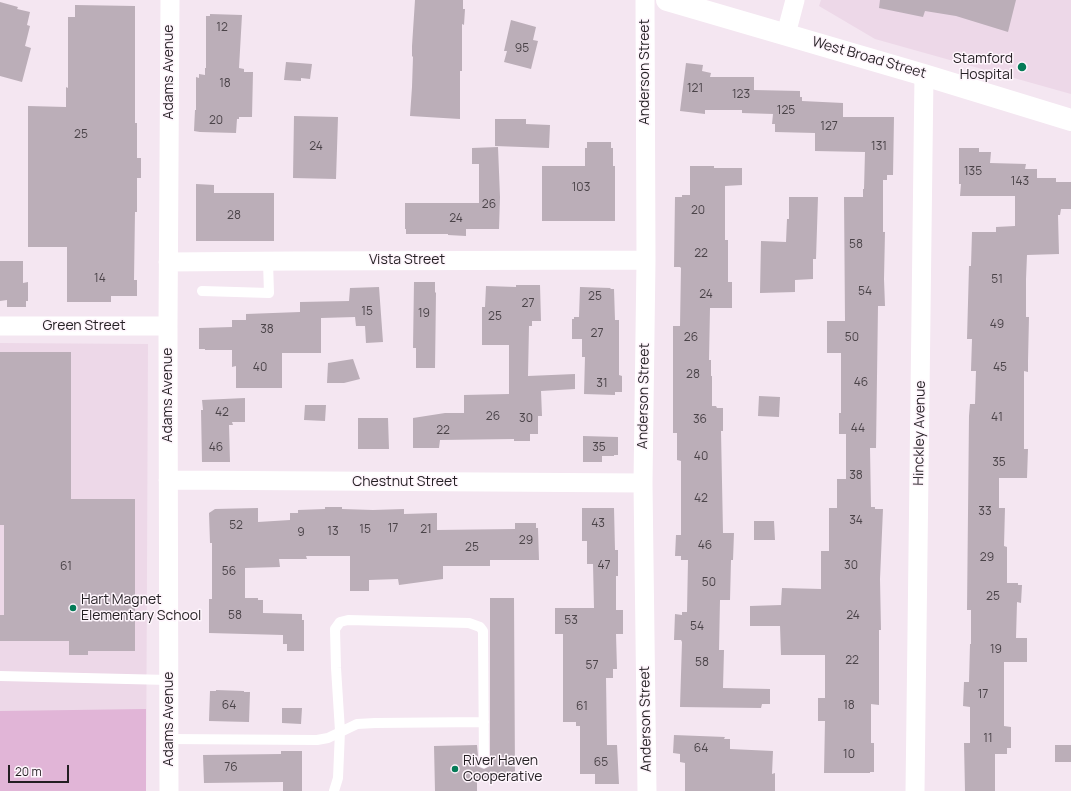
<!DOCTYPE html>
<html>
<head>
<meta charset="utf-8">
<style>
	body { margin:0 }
	#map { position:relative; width:1071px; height:791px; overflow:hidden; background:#f4e6f1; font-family:Manrope,sans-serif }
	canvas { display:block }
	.scale { position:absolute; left:8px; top:765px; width:61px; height:18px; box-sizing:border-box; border:2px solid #241f23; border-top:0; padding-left:5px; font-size:12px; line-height:14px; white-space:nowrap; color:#241f23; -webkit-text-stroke:3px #fef5fc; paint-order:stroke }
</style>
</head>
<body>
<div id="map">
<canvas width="1071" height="791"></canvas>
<div class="scale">20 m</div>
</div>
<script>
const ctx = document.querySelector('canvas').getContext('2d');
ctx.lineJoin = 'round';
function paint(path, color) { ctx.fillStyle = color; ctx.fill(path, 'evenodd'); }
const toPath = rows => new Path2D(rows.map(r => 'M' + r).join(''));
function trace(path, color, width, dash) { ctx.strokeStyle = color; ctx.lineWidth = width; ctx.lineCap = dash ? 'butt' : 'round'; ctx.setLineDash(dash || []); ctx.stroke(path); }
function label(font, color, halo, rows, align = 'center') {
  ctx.font = font + ' Manrope,sans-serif'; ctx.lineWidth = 3; ctx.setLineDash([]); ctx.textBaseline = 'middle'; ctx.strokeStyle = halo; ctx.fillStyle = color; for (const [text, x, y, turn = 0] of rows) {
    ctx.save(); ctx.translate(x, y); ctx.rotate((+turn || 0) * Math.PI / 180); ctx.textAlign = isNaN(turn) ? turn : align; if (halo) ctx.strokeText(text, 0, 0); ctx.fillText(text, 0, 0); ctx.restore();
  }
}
paint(toPath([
	[821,0,1071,0,1071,94,875,39,819,6],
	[0,343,148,344,146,791,0,791]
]), '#edd8e8');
paint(toPath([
	[146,709,146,791,0,791,0,711]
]), '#e1b5d7');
paint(toPath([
	[415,0,463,0,463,9,465,9,464,25,462,24,462,71,460,71,460,119,410,116,412,87,413,57,412,56,412,46],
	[880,0,1016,0,1008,32,956,16,925,11,923,17,879,8],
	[0,2,18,7,17,9,30,12,27,25,30,26,25,46,31,48,22,82,0,76],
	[75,5,135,6,135,123,137,123,137,158,141,158,141,178,137,178,137,212,135,212,134,280,137,280,137,296,111,296,111,302,67,302,67,247,28,247,28,106,66,107,66,87,68,88,68,17,75,17],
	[210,14,242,15,239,68,244,69,244,72,253,72,252,117,239,117,239,119,237,119,236,133,200,132,194,131,195,110,196,110,196,77,199,78,199,74,205,75,205,68,206,68,206,16,210,16],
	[511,20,536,27,533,40,538,41,531,69,504,62,507,51,504,51],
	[286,62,312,64,310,79,301,78,301,81,284,80],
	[686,63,703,65,702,71,711,73,710,77,754,77,754,90,800,91,800,97,802,97,802,101,843,103,843,117,894,117,893,175,887,175,887,180,883,180,883,232,885,232,884,279,885,306,878,306,876,448,870,448,871,507,875,507,875,509,883,509,880,579,881,630,879,630,879,705,871,704,871,743,874,743,874,772,870,772,870,773,824,773,825,721,818,721,818,698,825,698,825,655,781,655,780,626,750,626,750,606,781,605,782,588,821,589,821,551,829,551,829,508,837,508,837,479,846,479,846,434,839,434,839,413,841,413,841,353,827,353,827,321,845,321,844,197,863,197,863,189,864,189,865,152,815,151,815,133,775,132,775,124,772,124,773,114,742,113,742,110,705,110,705,114,680,111],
	[294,116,338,117,336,179,293,178],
	[495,119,526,119,526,124,550,125,549,148,495,146],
	[587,142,611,142,611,148,613,148,613,166,615,166,615,221,542,221,542,166,585,166,585,148,587,148],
	[498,147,500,197,499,229,466,229,466,236,448,235,448,234,406,234,406,229,405,229,405,203,479,203,479,164,472,164,472,148],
	[959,148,979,148,979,152,991,152,990,163,1026,164,1025,169,1037,169,1037,178,1056,178,1056,182,1071,182,1071,209,1061,209,1060,215,1058,215,1059,254,1027,255,1026,279,1026,317,1029,317,1028,361,1028,372,1024,371,1024,449,1028,449,1027,478,999,478,999,508,1005,508,1004,546,1007,547,1007,583,1018,583,1018,585,1022,585,1021,603,1017,602,1016,638,1027,638,1027,662,1004,662,1004,726,1011,727,1011,748,1007,748,1007,754,995,754,995,791,965,791,964,743,970,743,970,707,963,706,964,682,969,682,970,644,971,644,971,610,967,610,969,416,970,404,975,404,976,371,971,371,972,339,967,339,969,266,971,266,972,232,996,232,996,227,1015,226,1015,196,960,196,961,184,959,184],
	[690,166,714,166,714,168,742,168,742,185,725,186,725,240,728,240,728,282,732,282,732,308,710,308,709,360,711,360,711,376,712,376,712,406,716,406,717,408,723,408,723,431,721,431,723,533,734,533,733,560,731,560,730,600,720,600,719,650,724,650,723,688,770,689,770,704,762,704,761,708,680,707,682,642,681,640,674,640,675,614,682,615,682,612,687,612,688,560,681,560,681,556,675,556,676,535,681,535,681,461,677,460,677,433,673,433,673,326,680,326,681,268,680,267,674,267,675,197,682,197,682,195,690,195],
	[196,184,214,185,214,193,274,193,274,241,196,241],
	[789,197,818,197,816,259,813,259,813,279,795,280,795,292,760,293,761,241,786,242,787,219,789,219],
	[0,261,23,261,23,283,28,282,28,301,26,301,26,307,7,307,7,300,0,301],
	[414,282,435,282,435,292,436,293,435,368,416,368,416,348,413,348],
	[516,285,540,285,541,321,532,321,532,326,529,326,528,376,575,374,575,389,541,391,542,416,538,416,538,434,530,434,530,441,514,441,514,439,440,440,439,448,413,448,413,418,445,413,464,413,464,395,509,394,509,345,482,345,482,307,485,307,486,286,516,287],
	[379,287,383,342,366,343,365,326,356,326,355,317,321,318,321,353,282,353,282,388,236,388,236,366,232,367,232,350,205,350,205,349,199,349,199,328,232,327,232,320,246,320,246,314,300,312,300,302,349,301,350,288],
	[580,287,611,288,610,289,614,289,615,320,619,320,619,375,622,376,622,392,615,392,615,395,584,394,585,357,582,357,582,339,572,339,572,319,574,319,574,317,579,317],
	[0,352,71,352,71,499,135,499,135,651,88,651,88,655,69,655,69,641,0,641,0,615,4,615,4,525,0,525],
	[353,359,360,379,344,383,327,383,328,363],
	[759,396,780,397,779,417,758,416],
	[245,398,245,422,232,422,233,425,229,425,230,462,202,462,201,410,203,410,202,400],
	[305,405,326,405,325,421,304,420],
	[358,418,388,418,389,449,358,449],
	[583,436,618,437,618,455,614,455,614,456,602,456,602,462,583,462],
	[325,507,342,507,342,509,373,510,404,509,404,514,437,513,437,530,515,529,515,523,536,523,536,528,538,528,539,560,490,560,490,566,443,566,443,579,399,585,398,579,369,580,369,591,350,591,350,556,306,556,307,559,279,559,280,567,245,568,245,598,258,598,258,600,263,600,263,613,302,614,302,620,304,620,304,651,287,651,287,644,283,644,283,635,209,633,209,599,212,599,212,543,210,543,209,513,215,509,258,508,258,522,290,520,290,513,298,513,298,510,325,509],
	[582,508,614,508,615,550,618,550,618,576,616,576,616,610,623,610,623,634,616,634,617,669,613,669,613,678,606,678,607,745,617,745,619,784,595,784,595,774,580,774,580,726,576,726,576,722,563,722,563,634,555,634,555,608,594,608,593,564,587,564,587,541,582,541],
	[754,521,774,521,775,540,754,540],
	[490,598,514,598,515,778,477,778,477,791,435,791,434,746,477,745,479,767,484,769,490,766],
	[216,690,244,691,244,692,250,692,249,722,209,721,210,691,216,691],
	[282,708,302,708,301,724,282,723],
	[674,735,725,737,724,739,730,739,730,749,773,751,772,774,775,773,775,791,685,791,685,763,680,762,680,754,673,753],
	[1055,745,1071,745,1071,762,1055,762],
	[281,751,302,751,302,791,283,791,283,782,204,783,203,755,281,754]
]), '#bbaeb8');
trace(toPath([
	[202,291,269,293,268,262],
	[0,676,169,680],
	[169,739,317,740,328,738,357,724,375,723,484,722],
	[334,791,338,778,340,731,336,668,335,629,340,622,348,620,469,623,480,627,483,631,483,637,484,763]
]), '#fff', 10);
trace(toPath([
	[645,0,646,260,643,483,647,791],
	[786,34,795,0],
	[168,262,294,261,646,260],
	[0,326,168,326],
	[168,480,643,483],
	[169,791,168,326,170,0],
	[915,791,924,75]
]), '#fff', 19);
trace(toPath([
	[667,0,924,75,1071,120]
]), '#fff', 22);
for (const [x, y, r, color] of [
	[1022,67,5,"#047b57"],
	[73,608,4,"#047b57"],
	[455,769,4,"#047b57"]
]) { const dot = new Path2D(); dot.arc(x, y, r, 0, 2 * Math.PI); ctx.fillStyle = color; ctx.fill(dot); trace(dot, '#fef5fc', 1.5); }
label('12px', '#4a4348', null, [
	["12",222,28],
	["95",522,49],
	["18",225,84],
	["121",695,89],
	["123",741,95],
	["125",786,111],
	["20",216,121],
	["127",829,127],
	["25",81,135],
	["24",316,147],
	["131",879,147],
	["135",973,172],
	["143",1020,182],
	["103",581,188],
	["26",489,205],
	["20",698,211],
	["28",234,216],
	["24",456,219],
	["58",856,245],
	["22",701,254],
	["14",100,279],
	["51",997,280],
	["54",865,292],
	["24",706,295],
	["25",595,297],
	["27",528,304],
	["15",367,312],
	["19",424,314],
	["25",495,317],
	["49",997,325],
	["38",267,330],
	["27",597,334],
	["26",691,338],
	["50",852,338],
	["40",260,368],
	["45",1000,368],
	["28",693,375],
	["46",861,383],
	["31",602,384],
	["42",222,413],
	["26",493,417],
	["41",997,418],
	["30",526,419],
	["36",700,420],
	["44",858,429],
	["22",443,431],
	["46",216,448],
	["35",599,448],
	["40",701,457],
	["35",999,463],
	["38",856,476],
	["42",701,499],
	["33",985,512],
	["34",856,521],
	["43",598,524],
	["52",236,526],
	["17",393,529],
	["15",365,530],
	["21",426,530],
	["13",333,532],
	["9",301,533],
	["29",526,541],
	["46",705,546],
	["25",472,548],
	["29",987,558],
	["47",604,566],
	["30",851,566],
	["61",66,567],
	["56",229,572],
	["50",709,583],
	["25",993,597],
	["58",235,616],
	["24",853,616],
	["53",571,621],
	["54",697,627],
	["19",996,650],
	["22",852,661],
	["58",702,663],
	["57",592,666],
	["17",983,695],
	["64",229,706],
	["18",849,706],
	["61",582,707],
	["11",988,739],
	["64",701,749],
	["10",849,755],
	["65",601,763],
	["76",231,768]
]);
label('14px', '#241f23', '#fef5fc', [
	["West Broad Street",869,58,16],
	["Adams Avenue",169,72,-90],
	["Anderson Street",645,72,-90],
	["Vista Street",407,260],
	["Green Street",84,326],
	["Adams Avenue",168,395,-90],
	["Anderson Street",644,396,-89],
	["Hinckley Avenue",920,433,-89],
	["Chestnut Street",405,482],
	["Adams Avenue",169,719,-90],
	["Anderson Street",646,719,-91]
]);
label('14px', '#241f23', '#fef5fc', [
	["Stamford",1013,59,"right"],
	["Hospital",1013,75,"right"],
	["Hart Magnet",81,600],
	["Elementary School",81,616],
	["River Haven",463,761],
	["Cooperative",463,777]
], 'left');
</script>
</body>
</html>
